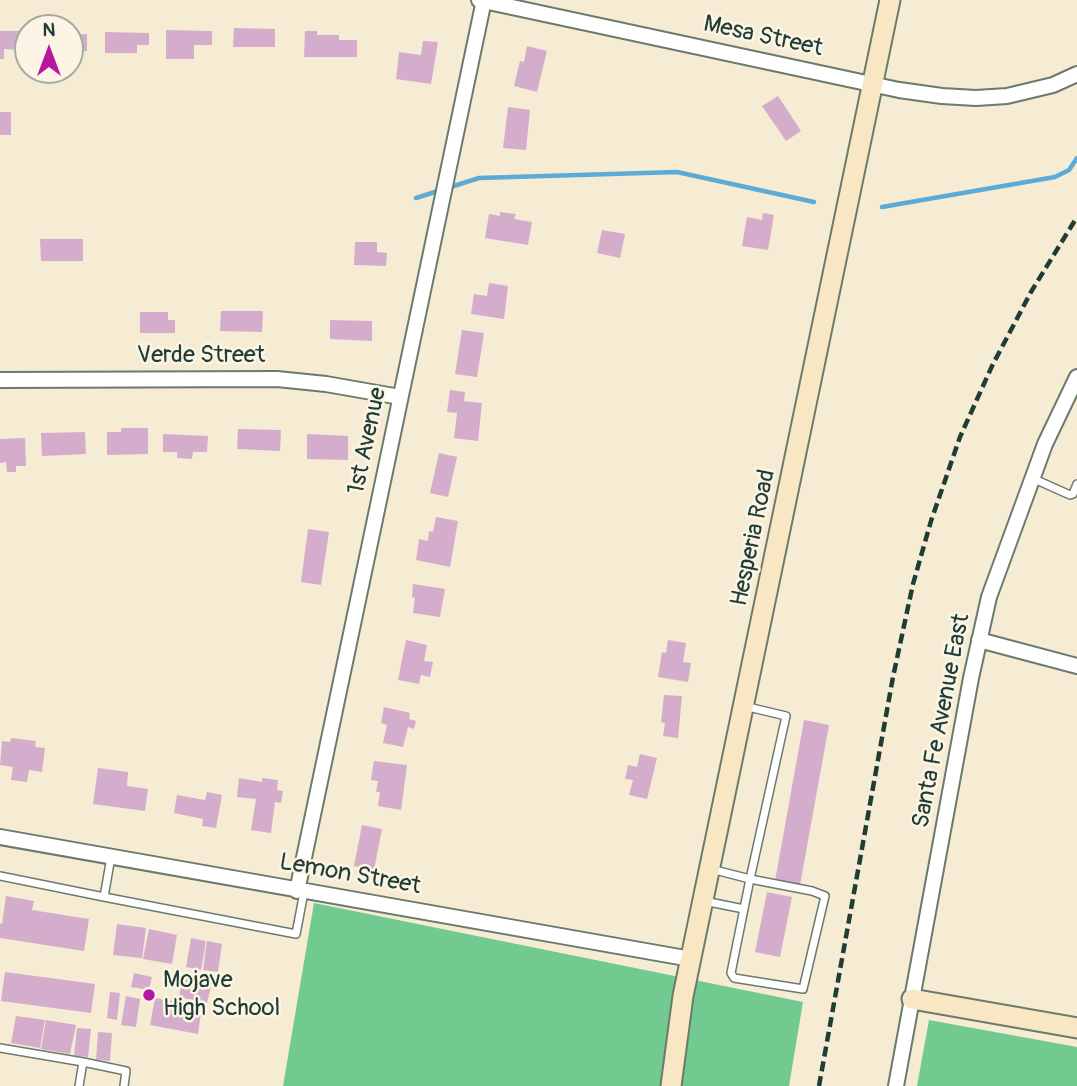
<!DOCTYPE html>
<html>
<head>
<meta charset="utf-8">
<style>
	body { margin:0 }
	#map { position:relative; width:1077px; height:1086px; overflow:hidden; background:#f5ecd3; font-family:Pangolin,sans-serif }
	canvas { display:block }
	.north { position:absolute; left:14px; top:14px; width:70px; height:70px; box-sizing:border-box; background:#fcf5e5; border:2px solid #a4ab9e; border-radius:50%; rotate:0deg; font-size:19px; font-weight:700; line-height:28px; text-align:center; color:#1f3d34 }
	.north::after { content:''; display:block; margin:auto; width:24px; height:32px; background:#b5179e; clip-path:polygon(50% 0,100% 100%,50% 72%,0 100%) }
</style>
</head>
<body>
<div id="map">
<canvas width="1077" height="1086"></canvas>
<div class="north">N</div>
</div>
<script>
const ctx = document.querySelector('canvas').getContext('2d');
ctx.lineJoin = 'round';
function paint(path, color) { ctx.fillStyle = color; ctx.fill(path, 'evenodd'); }
const toPath = rows => new Path2D(rows.map(r => 'M' + r).join(''));
function trace(path, color, width, dash) { ctx.strokeStyle = color; ctx.lineWidth = width; ctx.lineCap = dash ? 'butt' : 'round'; ctx.setLineDash(dash || []); ctx.stroke(path); }
function label(font, color, halo, rows, align = 'center') {
  ctx.font = font + ' Pangolin,sans-serif'; ctx.lineWidth = 5; ctx.setLineDash([]); ctx.textBaseline = 'middle'; ctx.strokeStyle = halo; ctx.fillStyle = color; for (const [text, x, y, turn = 0] of rows) {
    ctx.save(); ctx.translate(x, y); ctx.rotate((+turn || 0) * Math.PI / 180); ctx.textAlign = isNaN(turn) ? turn : align; if (halo) ctx.strokeText(text, 0, 0); ctx.fillText(text, 0, 0); ctx.restore();
  }
}
paint(toPath([
	[314,903,803,1002,789,1086,283,1086],
	[929,1020,1077,1047,1077,1086,917,1086]
]), '#72ca90');
trace(toPath([
	[416,198,479,178,677,172,814,202],
	[882,207,1055,177,1069,170,1077,158]
]), '#5caad6', 4.5);
paint(toPath([
	[234,28,275,29,275,47,233,47],
	[166,30,212,31,212,45,194,45,194,59,166,59],
	[0,31,24,31,24,50,4,49,4,59,0,59],
	[305,31,317,31,317,35,339,35,339,40,357,40,357,57,304,57],
	[105,32,149,33,149,45,137,45,137,53,105,53],
	[87,34,87,51,70,52,70,35],
	[423,41,438,42,431,84,396,79,399,52,421,55],
	[527,46,547,51,537,92,514,86,520,61,524,62],
	[778,96,801,131,786,141,762,106],
	[508,107,530,110,526,150,503,148],
	[0,112,11,112,11,135,0,135],
	[500,212,516,214,514,219,532,222,528,245,485,238,489,214,500,216],
	[763,213,774,215,768,250,742,246,747,217,762,220],
	[602,230,625,234,620,258,597,253],
	[40,239,83,239,83,261,41,261],
	[355,242,377,242,377,252,387,253,386,266,354,265],
	[489,283,508,286,504,319,471,314,474,294,487,296],
	[221,311,263,311,262,332,220,331],
	[140,312,168,312,168,320,175,320,175,333,140,333],
	[330,320,372,321,372,341,330,339],
	[462,330,484,333,477,377,455,374],
	[450,390,465,392,464,401,482,403,478,441,454,438,457,413,447,412],
	[121,428,148,428,148,454,107,455,107,432,121,432],
	[238,429,281,430,280,451,237,449],
	[85,432,86,454,42,456,41,433],
	[163,434,208,436,207,452,193,452,192,459,177,458,177,452,163,452],
	[307,434,348,436,348,460,307,459],
	[25,438,26,466,16,466,16,472,7,472,6,462,0,463,0,439],
	[439,453,457,457,448,497,430,493],
	[436,517,458,521,450,567,416,560,419,539,428,541,429,531,433,532],
	[308,529,329,532,321,585,301,582],
	[413,584,445,589,440,617,413,613,415,598,412,597],
	[406,640,427,645,424,661,433,662,430,677,421,675,419,684,398,680],
	[668,640,686,643,683,662,691,663,688,682,658,677,662,652,666,653],
	[664,695,682,696,678,738,663,736,665,723,661,722],
	[384,707,410,713,409,719,416,721,414,729,408,727,403,747,383,743,387,725,381,723],
	[804,720,829,725,800,885,775,881],
	[11,738,36,741,35,747,45,748,42,772,29,770,27,782,11,780,13,767,0,765,2,741,10,742],
	[640,754,657,758,647,799,629,795,633,780,625,779,628,765,637,767],
	[374,761,407,765,401,810,378,806,380,792,376,792,378,781,371,780],
	[98,768,128,772,127,786,148,789,145,811,93,804],
	[239,778,262,782,262,778,278,780,277,790,283,791,281,803,275,802,271,833,251,830,256,799,237,797],
	[207,792,222,795,216,828,202,826,203,819,174,813,177,795,205,800],
	[362,825,382,829,374,870,354,866],
	[767,892,792,897,780,957,755,952],
	[6,896,34,901,32,910,89,919,84,951,0,938,0,923,2,924],
	[117,924,146,928,142,958,113,955],
	[149,929,177,935,172,964,143,959],
	[191,938,206,941,201,970,186,967],
	[207,941,222,944,218,972,203,970],
	[5,972,95,984,91,1013,1,1001],
	[134,973,152,977,149,990,131,987],
	[183,976,212,982,207,1003,179,997],
	[110,992,120,993,117,1020,107,1018],
	[126,996,140,999,136,1027,121,1025],
	[155,998,202,1006,198,1034,150,1025],
	[16,1016,45,1020,40,1048,11,1043],
	[46,1020,76,1025,70,1054,41,1049],
	[77,1028,91,1029,88,1057,74,1056],
	[98,1032,112,1033,110,1061,96,1060]
]), '#d4adcc');
const lane = toPath([
	[1032,478,1070,495,1073,494,1077,484],
	[111,857,104,897,296,934,304,892],
	[711,869,750,879,786,716,744,706],
	[0,876,104,897],
	[750,879,812,891,825,896,803,989,734,978,731,973,750,879],
	[704,901,744,909],
	[0,1048,83,1062,79,1086],
	[83,1062,126,1071,124,1086]
]);
const street = toPath([
	[479,0,899,90,942,96,976,98,1007,96,1053,85,1077,74],
	[0,380,277,379,326,384,400,397],
	[979,640,1077,666],
	[0,837,691,959],
	[297,891,484,0],
	[896,1086,971,678,989,597,1045,444,1077,377]
]);
const secondary = toPath([
	[912,999,1077,1028],
	[671,1086,683,996,890,0]
]);
trace(lane, '#6a7a6c', 10);
trace(street, '#6a7a6c', 18);
trace(secondary, '#6a7a6c', 23);
trace(lane, '#fff', 7);
trace(street, '#fff', 14);
trace(secondary, '#f9e7c3', 19);
trace(toPath([
	[819,1086,893,677,913,584,931,521,960,437,992,366,1031,292,1077,217]
]), '#1f3d34', 4.5, [10, 5]);
for (const [x, y, r, color] of [
	[149,995,7,"#b5179e"]
]) { const dot = new Path2D(); dot.arc(x, y, r, 0, 2 * Math.PI); ctx.fillStyle = color; ctx.fill(dot); trace(dot, '#fcf5e5', 2.5); }
label('24px', '#1f3d34', '#fcf5e5', [
	["Mesa Street",763,37,12],
	["Verde Street",201,356],
	["1st Avenue",368,441,-78],
	["Hesperia Road",754,538,-78],
	["Santa Fe Avenue East",942,721,-79],
	["Lemon Street",350,875,10]
]);
label('24px', '#1f3d34', '#fcf5e5', [
	["Mojave",163,981],
	["High School",163,1009]
], 'left');
</script>
</body>
</html>
